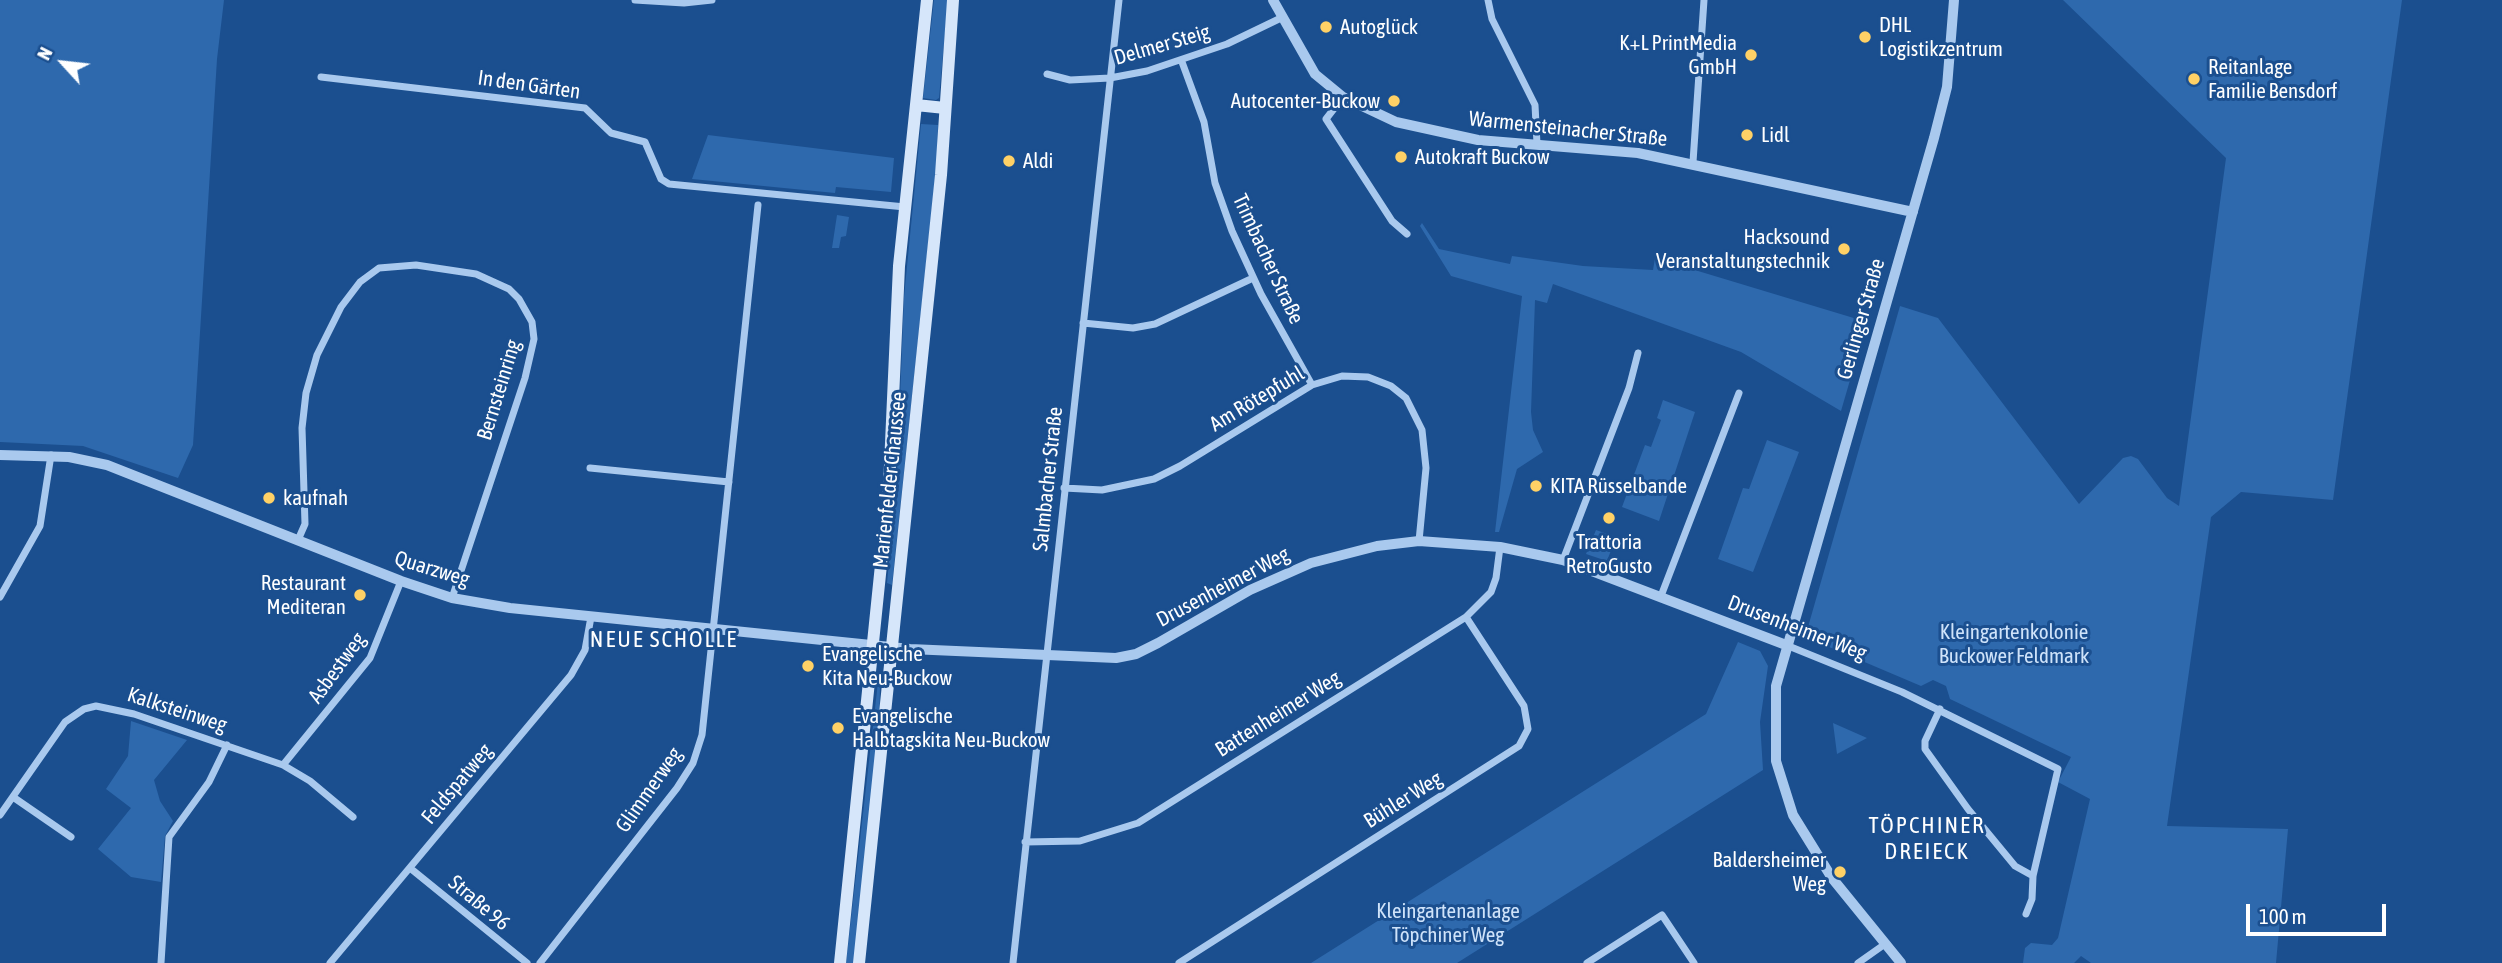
<!DOCTYPE html>
<html>
<head>
<meta charset="utf-8">
<style>
	body { margin:0 }
	#map { position:relative; width:2502px; height:963px; overflow:hidden; background:#1b4f8f; font-family:"Asap Condensed",sans-serif }
	canvas { display:block }
	.north { position:absolute; left:28px; top:28px; width:70px; height:70px; -webkit-text-stroke:5px #1b4f8f; paint-order:stroke; rotate:297deg; font-size:19px; font-weight:700; line-height:28px; text-align:center; color:#fff }
	.north::after { content:''; display:block; margin:auto; width:24px; height:32px; background:#fff; clip-path:polygon(50% 0,100% 100%,50% 72%,0 100%) }
	.scale { position:absolute; left:2246px; top:904px; width:140px; height:32px; box-sizing:border-box; border:4px solid #fff; border-top:0; padding-left:9px; font-size:21px; line-height:24px; white-space:nowrap; color:#fff; -webkit-text-stroke:5px #1b4f8f; paint-order:stroke }
</style>
</head>
<body>
<div id="map">
<canvas width="2502" height="963"></canvas>
<div class="north">N</div>
<div class="scale">100 m</div>
</div>
<script>
const ctx = document.querySelector('canvas').getContext('2d');
ctx.lineJoin = 'round';
function paint(path, color) { ctx.fillStyle = color; ctx.fill(path, 'evenodd'); }
const toPath = rows => new Path2D(rows.map(r => 'M' + r).join(''));
function trace(path, color, width, dash) { ctx.strokeStyle = color; ctx.lineWidth = width; ctx.lineCap = dash ? 'butt' : 'round'; ctx.setLineDash(dash || []); ctx.stroke(path); }
function label(font, color, halo, rows, align = 'center') {
  ctx.font = font + ' "Asap Condensed",sans-serif'; ctx.lineWidth = 6; ctx.setLineDash([]); ctx.textBaseline = 'middle'; ctx.strokeStyle = halo; ctx.fillStyle = color; for (const [text, x, y, turn = 0] of rows) {
    ctx.save(); ctx.translate(x, y); ctx.rotate((+turn || 0) * Math.PI / 180); ctx.textAlign = isNaN(turn) ? turn : align; if (halo) ctx.strokeText(text, 0, 0); ctx.fillText(text, 0, 0); ctx.restore();
  }
}
paint(toPath([
	[0,0,224,0,217,59,193,445,178,478,83,446,0,442],
	[934,0,948,0,939,98,936,100,923,98],
	[2063,0,2402,0,2333,500,2241,492,2211,517,2167,826,2288,829,2276,963,2091,963,2081,956,2074,963,2023,963,2025,948,2031,943,2052,945,2058,938,2090,799,2058,782,2071,757,1950,699,1946,686,1933,680,1921,686,1815,641,1808,627,1900,306,1938,318,2079,504,2123,458,2131,456,2138,459,2167,498,2179,506,2226,158],
	[921,124,938,125,937,161,892,585,887,583,897,475,904,297],
	[708,135,894,158,891,192,836,187,835,193,692,179],
	[837,215,849,217,846,236,841,237,839,248,832,248],
	[1422,223,1439,249,1510,264,1512,256,1583,266,1653,270,1655,258,1867,322,1841,411,1741,352,1553,284,1547,303,1535,300,1531,412,1533,430,1543,452,1517,469,1499,532,1495,532,1522,296,1451,276,1420,226],
	[1663,400,1695,412,1659,521,1622,507,1645,445,1651,447,1661,420,1657,418],
	[1767,440,1799,452,1753,572,1718,559,1743,488,1749,489],
	[1596,530,1616,537,1607,561,1586,554],
	[1738,642,1760,651,1768,666,1760,722,1763,770,1457,963,1311,963,1706,714],
	[878,682,880,684,879,739,856,963,846,963],
	[131,721,187,740,154,780,160,801,173,821,165,836,161,882,131,877,98,849,131,808,106,789,128,756],
	[1833,723,1867,738,1837,754]
]), '#2e69ad');
trace(toPath([
	[635,0,684,3,712,0],
	[1488,0,1492,19,1535,105,1537,144],
	[1182,62,1204,122,1215,183,1232,231,1261,294,1312,385],
	[1047,74,1070,80,1110,78,1147,71,1227,44,1281,18],
	[321,77,585,108,611,133,645,142,661,179,669,184,905,207],
	[1343,97,1326,119,1392,221,1407,234],
	[1693,162,1704,0],
	[1083,323,1133,328,1155,324,1253,278],
	[590,468,729,482],
	[1064,488,1102,490,1154,479,1180,466,1312,385,1342,376,1368,377,1391,386,1406,398,1422,430,1426,468,1419,541],
	[298,540,305,524,302,428,306,393,317,355,341,307,360,282,379,268,416,265,476,274,509,289,519,299,532,322,534,339,525,378,452,598],
	[1563,560,1629,388,1638,353],
	[1661,596,1739,393],
	[0,597,40,526,51,455],
	[1786,645,1902,692,2058,769,2033,876,2032,899,2026,914],
	[1940,709,1925,741,1925,749,1968,809,2015,866,2033,876],
	[283,765,370,658,401,581],
	[13,797,71,837],
	[0,815,65,722,84,709,96,706,134,714,283,765,310,781,353,817],
	[1025,842,1080,841,1138,823,1466,617,1491,592,1496,578,1500,547],
	[410,868,527,963],
	[161,963,169,837,209,782,227,745],
	[330,963,571,675,585,650,591,617],
	[540,963,677,788,693,763,702,735,758,205],
	[1013,963,1119,0],
	[1179,963,1519,746,1528,729,1524,706,1466,617],
	[1587,963,1662,915,1694,963],
	[1858,963,1885,944]
]), '#a9c9ee', 7);
trace(toPath([
	[1273,0,1315,74,1343,97,1396,122,1478,140,1638,153,1913,212],
	[0,455,69,457,107,465,401,581,452,598,510,608,910,649,1116,658,1136,654,1158,643,1250,590,1311,563,1377,546,1419,541,1500,547,1563,560,1786,645],
	[1901,963,1832,878,1793,815,1776,761,1776,686,1934,138,1947,87,1954,0]
]), '#a9c9ee', 10);
trace(toPath([
	[916,105,945,108],
	[840,963,889,487,899,266,927,0],
	[859,963,941,175,953,0]
]), '#d6e6fa', 12);
for (const [x, y, r, color] of [
	[1326,27,7,"#ffd166"],
	[1865,37,7,"#ffd166"],
	[1751,55,7,"#ffd166"],
	[2194,79,7,"#ffd166"],
	[1394,101,7,"#ffd166"],
	[1747,135,7,"#ffd166"],
	[1401,157,7,"#ffd166"],
	[1009,161,7,"#ffd166"],
	[1844,249,7,"#ffd166"],
	[1536,486,7,"#ffd166"],
	[269,498,7,"#ffd166"],
	[1609,518,7,"#ffd166"],
	[360,595,7,"#ffd166"],
	[808,666,7,"#ffd166"],
	[838,728,7,"#ffd166"],
	[1840,872,7,"#ffd166"]
]) { const dot = new Path2D(); dot.arc(x, y, r, 0, 2 * Math.PI); ctx.fillStyle = color; ctx.fill(dot); trace(dot, '#1b4f8f', 2.5); }
label('21px', '#fff', '#1b4f8f', [
	["DHL",1879,25],
	["Logistikzentrum",1879,49],
	["Autoglück",1340,27],
	["K+L PrintMedia",1737,43,"right"],
	["GmbH",1737,67,"right"],
	["Reitanlage",2208,67],
	["Familie Bensdorf",2208,91],
	["Autocenter-Buckow",1380,101,"right"],
	["Lidl",1761,135],
	["Autokraft Buckow",1415,157],
	["Aldi",1023,161],
	["Hacksound",1830,237,"right"],
	["Veranstaltungstechnik",1830,261,"right"],
	["KITA Rüsselbande",1550,486],
	["kaufnah",283,498],
	["Trattoria",1609,542,"center"],
	["RetroGusto",1609,566,"center"],
	["Restaurant",346,583,"right"],
	["Mediteran",346,607,"right"],
	["Evangelische",822,654],
	["Kita Neu-Buckow",822,678],
	["Evangelische",852,716],
	["Halbtagskita Neu-Buckow",852,740],
	["Baldersheimer",1826,860,"right"],
	["Weg",1826,884,"right"]
], 'left');
label('21px', '#fff', '#1b4f8f', [
	["Delmer Steig",1162,45,-16],
	["In den Gärten",529,85,8],
	["Warmensteinacher Straße",1568,129,6],
	["Trimbacher Straße",1268,259,65],
	["Gerlinger Straße",1861,319,-74],
	["Bernsteinring",499,390,-73],
	["Am Rötepfuhl",1257,399,-31],
	["Salmbacher Straße",1048,479,-84],
	["Marienfelder Chaussee",890,480,-84],
	["Quarzweg",432,569,17],
	["Drusenheimer Weg",1223,587,-28],
	["Drusenheimer Weg",1797,628,21],
	["Asbestweg",337,668,-54],
	["Kalksteinweg",177,710,18],
	["Battenheimer Weg",1278,714,-32],
	["Feldspatweg",457,784,-50],
	["Glimmerweg",649,790,-55],
	["Bühler Weg",1403,800,-32],
	["Straße 96",479,903,40]
]);
label('21px', '#cfe3fa', '#1b4f8f', [
	["Kleingartenkolonie",2014,632],
	["Buckower Feldmark",2014,656],
	["Kleingartenanlage",1448,911],
	["Töpchiner Weg",1448,935]
]);
ctx.letterSpacing = '2px';
label('23px', '#fff', '#1b4f8f', [
	["NEUE SCHOLLE",664,640],
	["TÖPCHINER",1927,826],
	["DREIECK",1927,852]
]);
ctx.letterSpacing = '0px';
</script>
</body>
</html>
